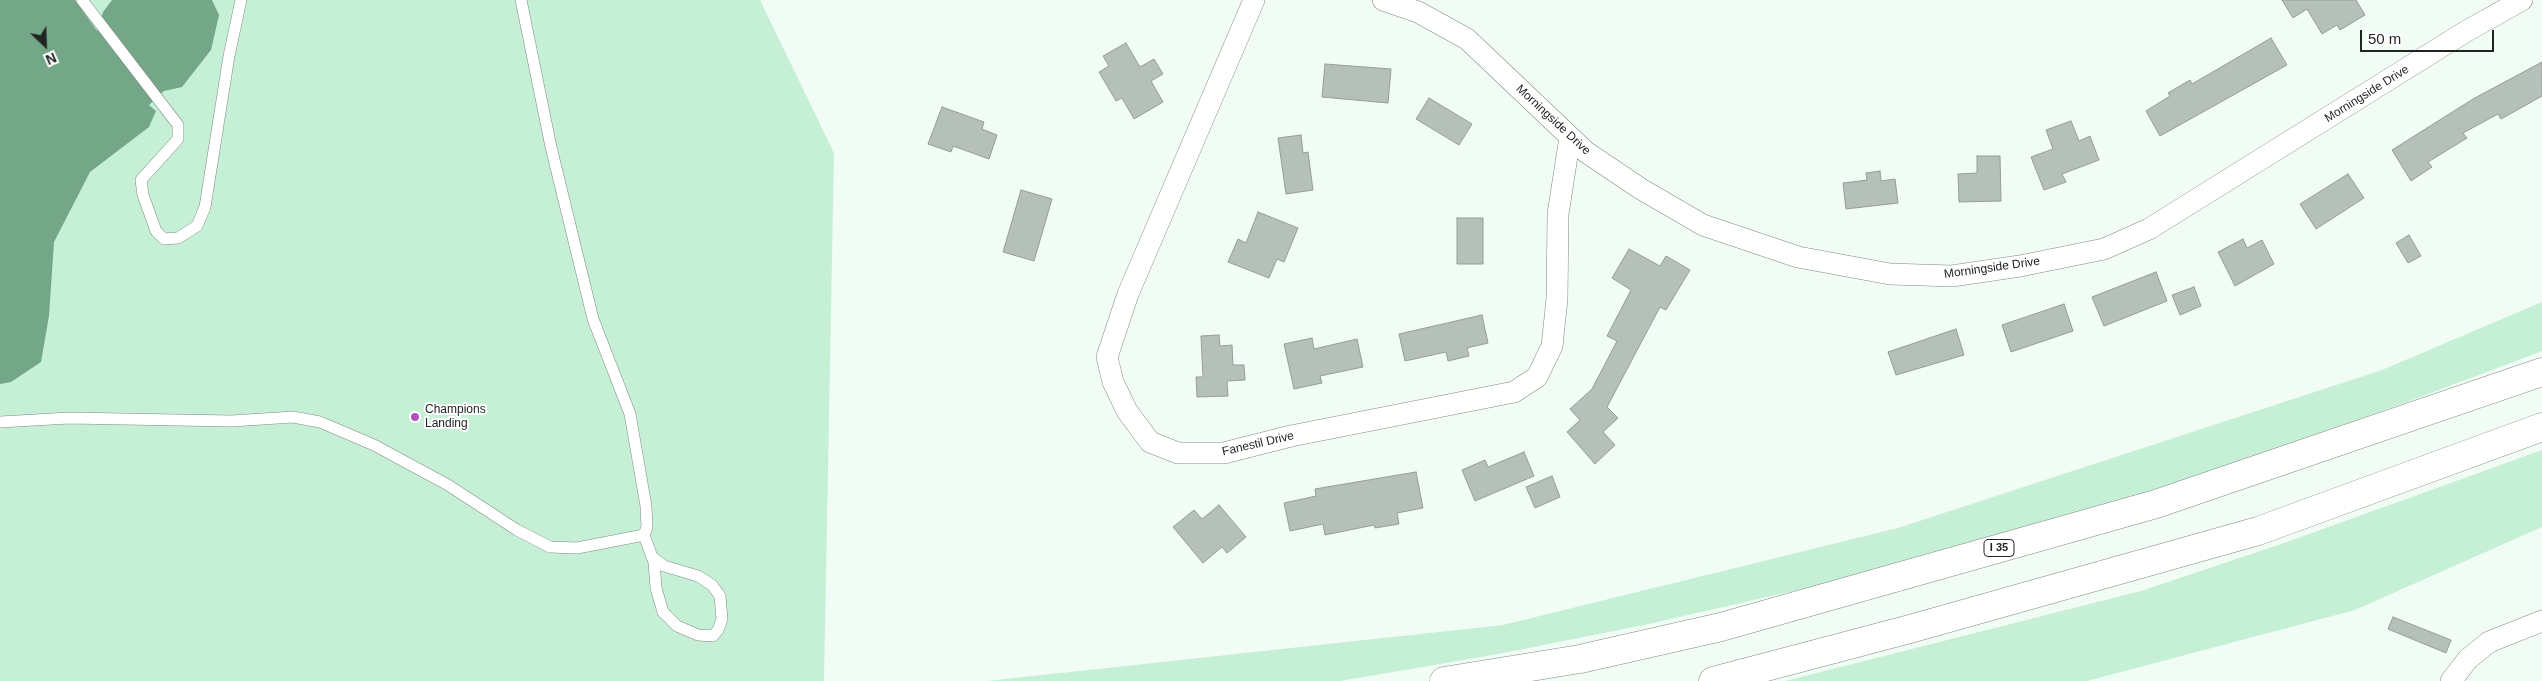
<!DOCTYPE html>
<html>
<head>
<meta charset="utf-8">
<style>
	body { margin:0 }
	#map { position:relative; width:2542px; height:681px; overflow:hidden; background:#f0fcf4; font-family:Helvetica,sans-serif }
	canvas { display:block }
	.north { position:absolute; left:20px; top:20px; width:50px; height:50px; -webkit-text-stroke:4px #fff; paint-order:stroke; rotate:156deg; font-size:14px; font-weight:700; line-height:20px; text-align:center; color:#212522 }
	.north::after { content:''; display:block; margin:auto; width:18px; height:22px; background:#212522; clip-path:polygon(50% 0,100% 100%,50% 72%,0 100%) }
	.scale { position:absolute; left:2360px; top:30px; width:134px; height:22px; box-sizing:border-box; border:2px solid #212522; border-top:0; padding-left:6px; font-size:15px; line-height:18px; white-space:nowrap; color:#212522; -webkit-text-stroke:4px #fff; paint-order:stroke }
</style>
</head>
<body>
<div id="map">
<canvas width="2542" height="681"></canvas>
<div class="north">N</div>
<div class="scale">50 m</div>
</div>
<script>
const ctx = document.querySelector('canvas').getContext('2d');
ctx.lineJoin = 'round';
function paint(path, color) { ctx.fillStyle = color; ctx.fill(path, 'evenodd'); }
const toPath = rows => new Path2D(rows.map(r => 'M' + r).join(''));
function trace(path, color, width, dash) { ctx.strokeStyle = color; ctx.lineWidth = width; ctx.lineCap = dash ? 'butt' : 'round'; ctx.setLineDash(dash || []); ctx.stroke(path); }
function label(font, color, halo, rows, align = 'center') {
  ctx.font = font + ' Helvetica,sans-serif'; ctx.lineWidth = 4; ctx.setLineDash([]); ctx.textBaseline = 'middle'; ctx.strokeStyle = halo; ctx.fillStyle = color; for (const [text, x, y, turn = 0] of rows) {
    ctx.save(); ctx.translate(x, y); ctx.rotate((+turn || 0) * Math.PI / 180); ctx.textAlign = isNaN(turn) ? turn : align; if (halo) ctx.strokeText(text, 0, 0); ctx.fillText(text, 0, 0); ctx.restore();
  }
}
paint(toPath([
	[0,0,760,0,834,153,824,681,0,681],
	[2542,302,2542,351,2410,401,2196,477,2014,532,1837,581,1649,624,1493,655,1340,681,987,681,1503,625,1898,528,2382,370],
	[2542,450,2542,527,2355,610,2087,681,1785,681,2141,591,2287,542]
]), '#c6f0d5');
paint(toPath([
	[0,0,75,0,97,31,103,12,112,0,212,0,219,15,211,50,182,87,164,91,149,105,156,111,149,127,90,172,54,242,49,316,41,362,11,382,0,384]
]), '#74a787');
const building = toPath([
	[2282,0,2356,0,2365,15,2340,30,2337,25,2322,34,2307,9,2293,18,2282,0],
	[2271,38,2287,65,2160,136,2146,111,2170,96,2168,93,2190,80,2192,84,2271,38],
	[1126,43,1140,67,1154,59,1163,74,1151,81,1163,102,1134,119,1122,98,1116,101,1099,72,1109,66,1103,56,1126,43],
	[2542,62,2542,96,2501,119,2498,114,2463,133,2467,138,2428,162,2432,167,2411,181,2392,150,2473,99,2542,62],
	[1325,64,1391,69,1388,103,1322,97,1325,64],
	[1429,98,1472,124,1459,145,1416,119,1429,98],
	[942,107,984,122,982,129,997,135,989,159,953,146,951,152,928,144,942,107],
	[2071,121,2079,141,2090,136,2099,160,2062,174,2066,182,2044,190,2031,157,2053,149,2046,130,2071,121],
	[1301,135,1303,153,1308,152,1313,190,1286,194,1278,138,1301,135],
	[1977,156,2000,156,2001,201,1959,202,1958,174,1977,173,1977,156],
	[1880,171,1881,181,1895,179,1898,203,1846,209,1843,183,1867,180,1866,173,1880,171],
	[2348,174,2364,198,2316,229,2300,204,2348,174],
	[1021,190,1052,199,1034,261,1003,252,1021,190],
	[1258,212,1298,228,1284,262,1277,259,1269,278,1228,262,1238,239,1246,243,1258,212],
	[1457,218,1483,218,1483,264,1457,264,1457,218],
	[2409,235,2421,256,2408,263,2396,243,2409,235],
	[2243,239,2247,248,2262,240,2274,264,2235,286,2218,252,2243,239],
	[1629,249,1660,266,1666,256,1690,270,1666,310,1660,307,1607,407,1618,418,1603,432,1615,445,1595,464,1567,432,1580,420,1570,409,1592,389,1617,341,1607,336,1631,290,1612,278,1629,249],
	[2156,272,2167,301,2104,326,2092,297,2156,272],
	[2194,287,2201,306,2180,315,2172,295,2194,287],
	[2064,304,2073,331,2011,352,2002,325,2064,304],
	[1482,315,1488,343,1467,348,1469,356,1448,361,1446,352,1405,361,1399,334,1482,315],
	[1956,329,1964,355,1896,375,1888,352,1956,329],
	[1219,335,1220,346,1232,345,1233,365,1244,365,1245,380,1227,381,1228,396,1197,397,1196,377,1203,377,1201,336,1219,335],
	[1312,338,1314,349,1357,339,1363,367,1320,376,1322,383,1294,389,1284,344,1312,338],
	[1524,452,1534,476,1475,501,1462,470,1485,460,1488,467,1524,452],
	[1416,472,1423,508,1397,513,1399,524,1375,528,1374,525,1325,535,1323,524,1290,531,1284,503,1316,496,1315,489,1416,472],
	[1552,476,1560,497,1535,508,1526,487,1552,476],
	[1219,505,1246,537,1227,553,1222,547,1203,563,1173,527,1194,510,1202,519,1219,505],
	[2393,617,2451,640,2446,653,2388,629,2393,617]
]);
paint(building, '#b4c0b8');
trace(building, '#939e96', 1);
const lane = toPath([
	[82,0,178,125,178,139,141,180,143,195,156,231,164,239,178,238,197,226,205,207,229,56,241,0],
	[521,0,551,147,593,319,630,414,646,506,647,527,644,535],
	[0,422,69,418,232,421,293,417,320,422,374,445,448,485,517,530,550,547,577,548,644,535,652,557,654,562,656,588,663,612,677,626,698,635,713,636,718,630,722,619,720,596,712,585,698,576,664,566,652,557]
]);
const street = toPath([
	[1254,0,1128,294,1107,357,1113,382,1127,411,1150,442,1178,453,1224,453,1291,436,1514,392,1537,377,1552,346,1557,299,1558,214,1570,137],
	[1383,0,1418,12,1467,39,1586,152,1641,189,1703,225,1798,257,1890,274,1952,276,2020,266,2104,249,2149,229,2465,32,2522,0],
	[2451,681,2468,659,2489,642,2542,621]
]);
const highway = toPath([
	[1444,681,1580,659,1721,627,2156,504,2542,372],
	[1713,681,1910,629,2258,531,2542,427]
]);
trace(lane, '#818b84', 12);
trace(street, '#818b84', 22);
trace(highway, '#818b84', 29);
trace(lane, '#fff', 11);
trace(street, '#fff', 21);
trace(highway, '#fff', 28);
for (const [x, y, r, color] of [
	[415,417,5,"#b252ba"]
]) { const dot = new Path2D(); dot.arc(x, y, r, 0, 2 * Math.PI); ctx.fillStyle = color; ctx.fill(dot); trace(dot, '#fff', 2); }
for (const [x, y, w] of [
	[1999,548,30]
]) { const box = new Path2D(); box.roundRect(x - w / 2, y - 8.5, w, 17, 4); ctx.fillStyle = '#fff'; ctx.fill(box); trace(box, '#212522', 1); }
label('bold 11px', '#212522', null, [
	["I 35",1999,548]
]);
label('12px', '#212522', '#fff', [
	["Morningside Drive",2367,94,-32],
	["Morningside Drive",1553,120,43],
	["Morningside Drive",1992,268,-8],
	["Fanestil Drive",1258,444,-13]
]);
label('12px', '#212522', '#fff', [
	["Champions",425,410],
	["Landing",425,424]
], 'left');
</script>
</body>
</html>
